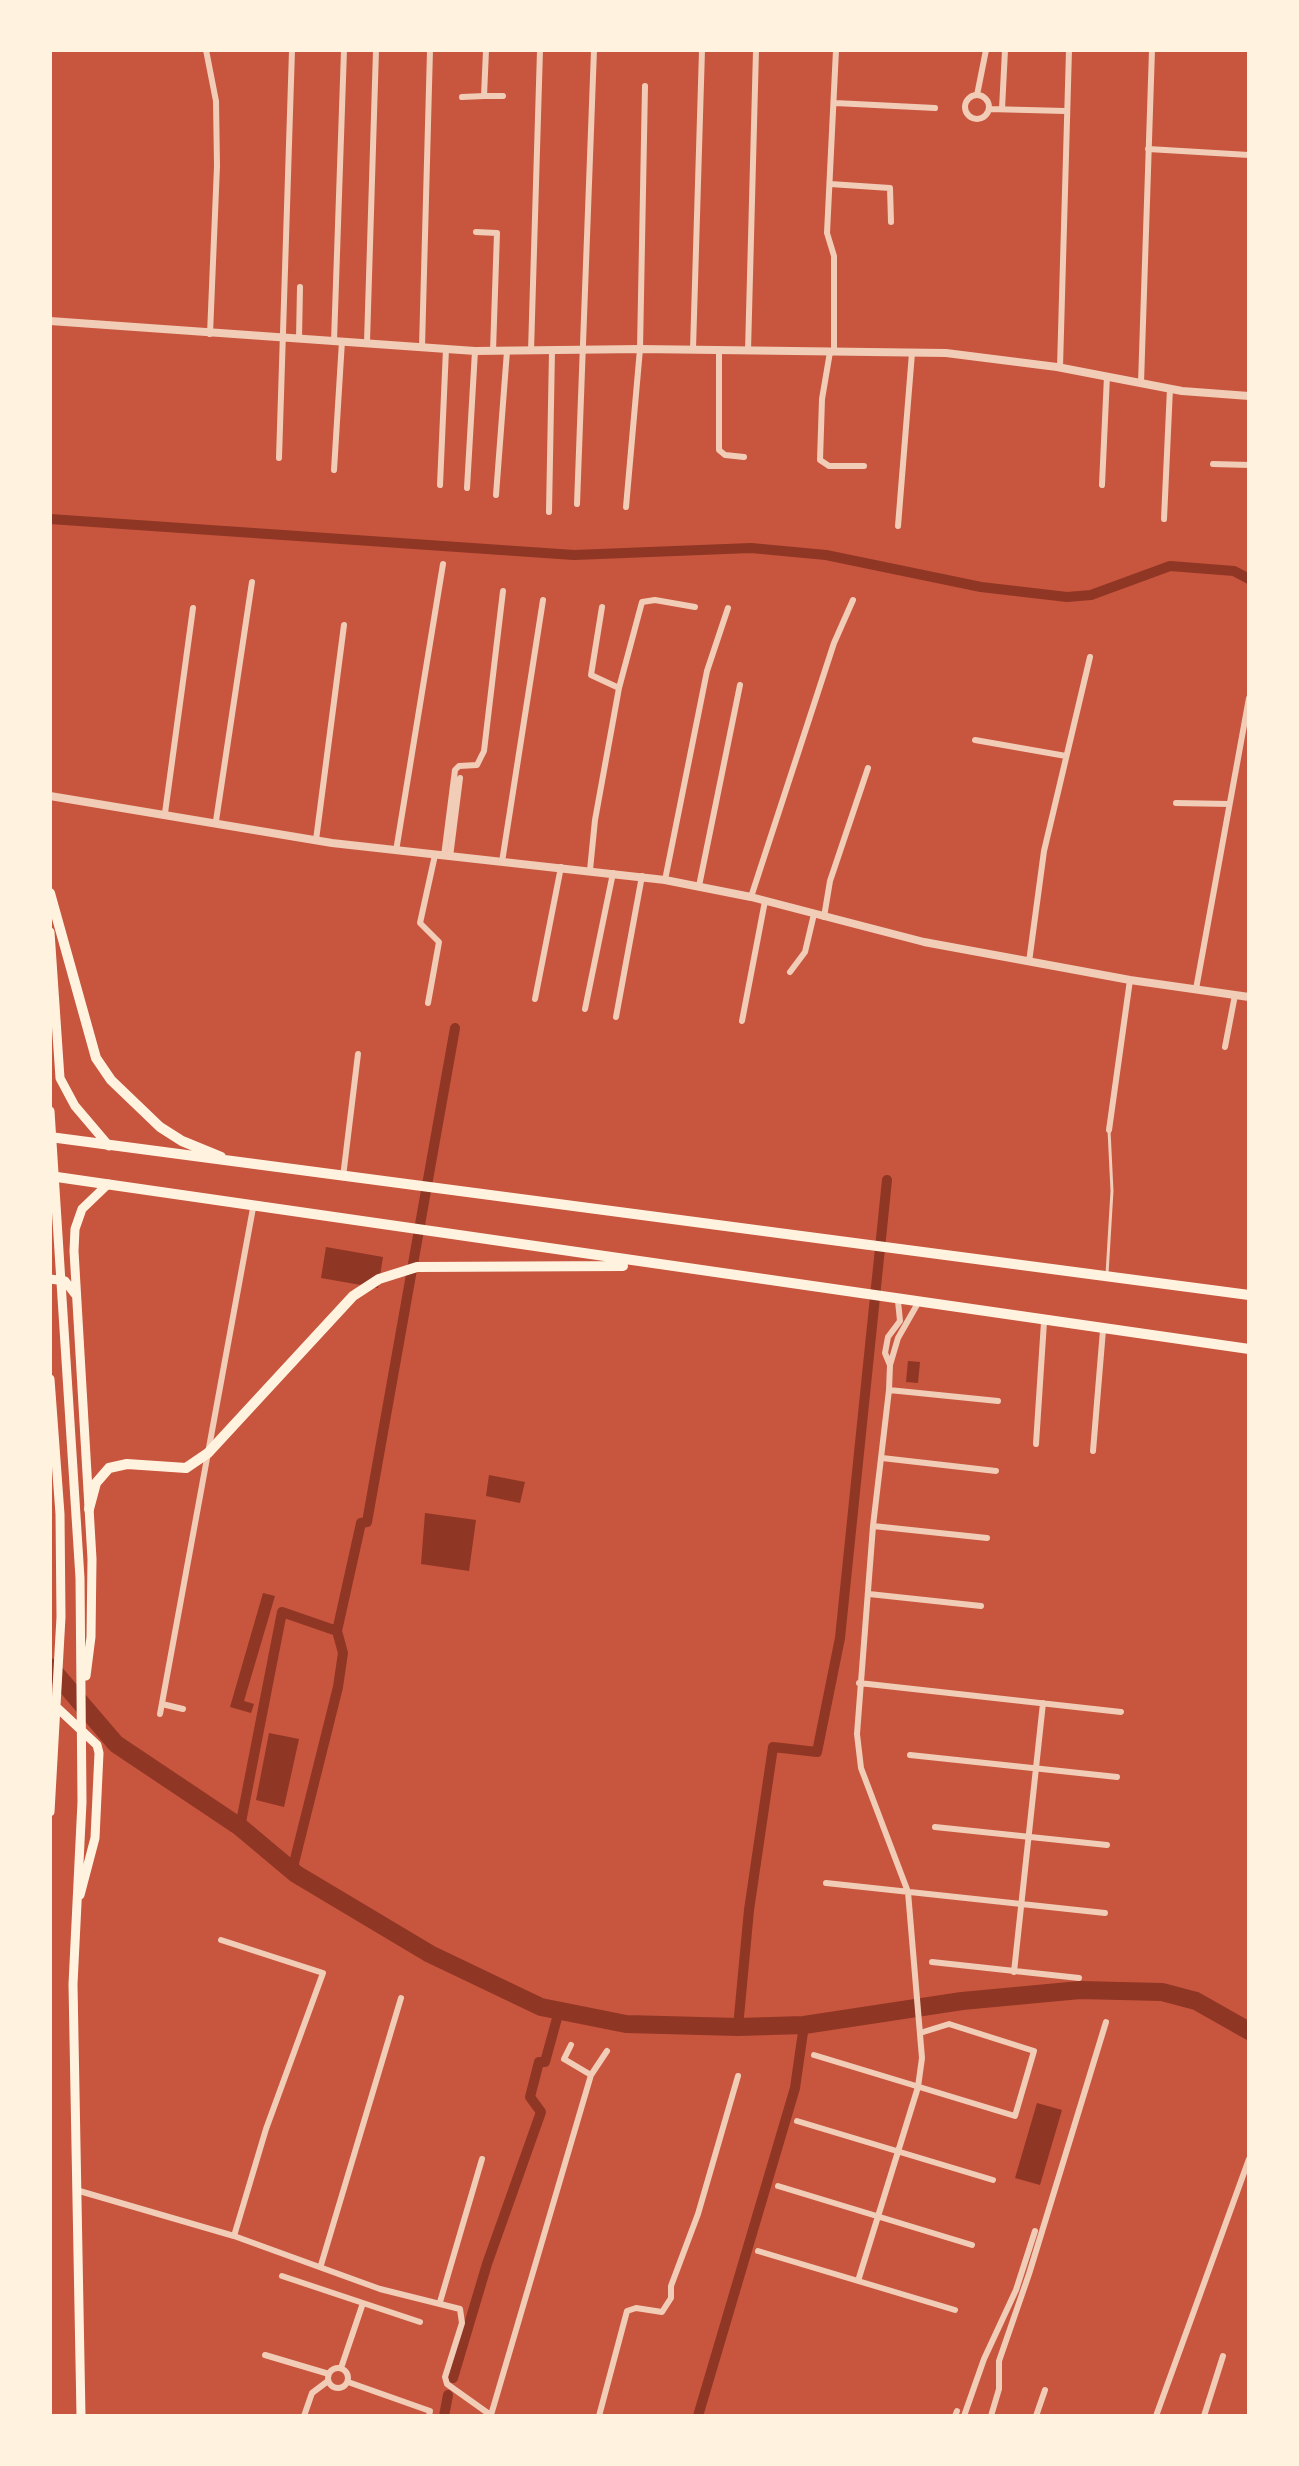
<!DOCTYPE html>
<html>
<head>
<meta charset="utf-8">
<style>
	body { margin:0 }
	#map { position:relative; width:1299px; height:2466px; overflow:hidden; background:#c8553d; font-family:"DejaVu Sans",sans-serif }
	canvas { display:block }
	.frame { position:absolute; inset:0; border:52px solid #fff3e0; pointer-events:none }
</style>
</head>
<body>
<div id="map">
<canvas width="1299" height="2466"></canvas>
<div class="frame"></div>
</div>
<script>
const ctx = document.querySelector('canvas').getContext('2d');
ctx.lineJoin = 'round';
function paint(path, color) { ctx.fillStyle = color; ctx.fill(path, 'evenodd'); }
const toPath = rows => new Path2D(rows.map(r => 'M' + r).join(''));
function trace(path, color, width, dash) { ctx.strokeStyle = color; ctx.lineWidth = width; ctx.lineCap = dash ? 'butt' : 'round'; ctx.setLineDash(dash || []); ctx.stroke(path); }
paint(toPath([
	[326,1247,383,1257,378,1288,321,1278],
	[908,1361,920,1362,918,1383,906,1382],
	[489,1475,525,1482,520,1503,486,1496],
	[425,1513,476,1520,469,1571,421,1564],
	[263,1593,275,1596,244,1701,254,1704,251,1713,230,1707],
	[269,1733,299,1739,284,1807,256,1800],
	[1037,2103,1062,2110,1040,2185,1015,2178]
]), '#8f3625');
trace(toPath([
	[50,519,574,555,751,548,826,555,981,587,1067,597,1091,595,1170,566,1234,571,1249,579],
	[240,1827,282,1612,337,1631,361,1523,367,1522,455,1028],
	[292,1871,338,1687,343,1653,337,1631],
	[738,2027,749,1910,773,1747,817,1752,840,1638,887,1180],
	[453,2378,487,2264,541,2112,530,2097,539,2062,545,2062,559,2011],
	[444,2416,448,2395],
	[698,2416,795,2088,804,2025]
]), '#8f3625', 10);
trace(toPath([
	[50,1667,116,1744,240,1827,296,1874,430,1954,541,2007,626,2024,738,2027,804,2025,962,2001,1080,1990,1162,1992,1196,2001,1249,2031]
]), '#8f3625', 18);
trace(toPath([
	[1107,1274,1112,1191,1109,1130]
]), '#f1ccb7', 3);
trace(toPath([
	[206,50,216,101,217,166,210,334],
	'965 107a12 12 0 1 1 24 0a12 12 0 1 1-24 0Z',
	[977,95,986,50],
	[484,96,503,96],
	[462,97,484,96,486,50],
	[835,103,935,108],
	[989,109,1065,111],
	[1002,109,1005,50],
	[1148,149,1249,155],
	[830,184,890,188,891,222],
	[476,232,497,233,493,351],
	[299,339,300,287],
	[334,341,344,50],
	[367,342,376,50],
	[422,347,430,50],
	[693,349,702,50],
	[719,350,719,450,725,455,744,457],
	[531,351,540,50],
	[748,351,756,50],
	[830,352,822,399,820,460,829,466,864,466],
	[834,352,834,256,827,233,836,50],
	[1060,367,1069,50],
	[1141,383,1152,50],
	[279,458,292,50],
	[1213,464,1249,465],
	[334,470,342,341],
	[440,485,446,349],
	[1102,485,1107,376],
	[467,488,475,351],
	[496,495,507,351],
	[577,504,594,50],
	[626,507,640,349,645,86],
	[549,512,552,351],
	[1164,519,1170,388],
	[898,526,912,353],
	[619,688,642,602,655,600,695,607],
	[975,740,1066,756],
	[1176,803,1229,804],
	[165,813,193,608],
	[216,821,252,582],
	[316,840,344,625],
	[396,851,443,564],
	[444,856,455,770,459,766,477,765,484,751,503,591],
	[450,857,460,778],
	[502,862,543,600],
	[590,870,595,820,619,688,591,675,602,607],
	[665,880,707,671,728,608],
	[699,886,740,685],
	[751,897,834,643,853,600],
	[824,917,830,881,868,768],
	[1029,962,1044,851,1090,657],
	[790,972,805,952,814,914],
	[1196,989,1249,698],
	[535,999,561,867],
	[428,1003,439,942,420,923,435,855],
	[585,1009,613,873],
	[616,1017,642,876],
	[742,1021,765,901],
	[1225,1047,1235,995],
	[1109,1130,1130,980],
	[343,1177,358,1054],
	[890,1365,898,1338,918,1303],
	[889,1390,998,1401],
	[1036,1444,1044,1322],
	[1093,1451,1103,1330],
	[882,1458,996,1471],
	[873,1526,987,1538],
	[869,1594,981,1606],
	[859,1683,1121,1712],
	[162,1704,183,1709],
	[160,1714,253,1208],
	[910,1755,1117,1777],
	[935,1827,1107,1845],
	[826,1883,1105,1913],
	[221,1940,323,1973,266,2129,234,2236],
	[932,1962,1079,1978],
	[1014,1972,1043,1703],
	[571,2045,564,2059,591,2075],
	[814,2055,1015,2116,1034,2051,949,2024,920,2033],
	[797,2121,993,2180],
	[778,2186,972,2245],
	[76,2190,234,2236,380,2289,460,2309,462,2323,445,2377,447,2384,492,2416],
	[758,2251,955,2310],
	[321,2265,401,1998],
	[282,2276,420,2322],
	[858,2281,918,2087,922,2058,908,1892,861,1768,857,1734,873,1526,889,1390,890,1365,885,1353,888,1337,900,1321,898,1301],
	[440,2302,482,2159],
	[265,2355,329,2374],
	'328 2378a10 10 0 1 1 20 0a10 10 0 1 1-20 0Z',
	[341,2368,363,2303],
	[348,2382,430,2411,429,2416],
	[491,2415,591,2075,607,2051],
	[304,2416,312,2393,328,2381],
	[599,2416,627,2311,636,2308,662,2312,671,2298,671,2286,698,2214,738,2076],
	[955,2416,957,2411],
	[964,2416,984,2359,1016,2290,1035,2231],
	[991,2416,999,2389,999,2361,1029,2274,1106,2022],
	[1036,2416,1045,2390],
	[1156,2416,1249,2159],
	[1204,2416,1223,2356]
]), '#f1ccb7', 6);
trace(toPath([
	[50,321,475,351,640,349,946,353,1057,367,1182,391,1249,396],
	[50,796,332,843,665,880,751,897,924,942,1130,980,1249,997]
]), '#f1ccb7', 8);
trace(toPath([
	[50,932,60,1078,75,1106,109,1146],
	[50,1111,80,1578,82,1802,73,1984,81,2416],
	[50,1279,65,1281,75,1294],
	[50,1379,60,1514,61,1617,50,1812],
	[86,1676,91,1637,92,1559,74,1251,75,1229,82,1209,108,1184],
	[50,1701,97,1745,99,1753,95,1838,80,1895]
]), '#fff3e0', 9);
trace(toPath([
	[50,893,96,1058,111,1080,160,1127,182,1141,221,1157],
	[50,1137,1249,1295],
	[50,1176,1249,1349],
	[89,1509,96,1483,109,1468,127,1464,186,1468,208,1453,353,1296,379,1279,417,1267,623,1266]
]), '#fff3e0', 10);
</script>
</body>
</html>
